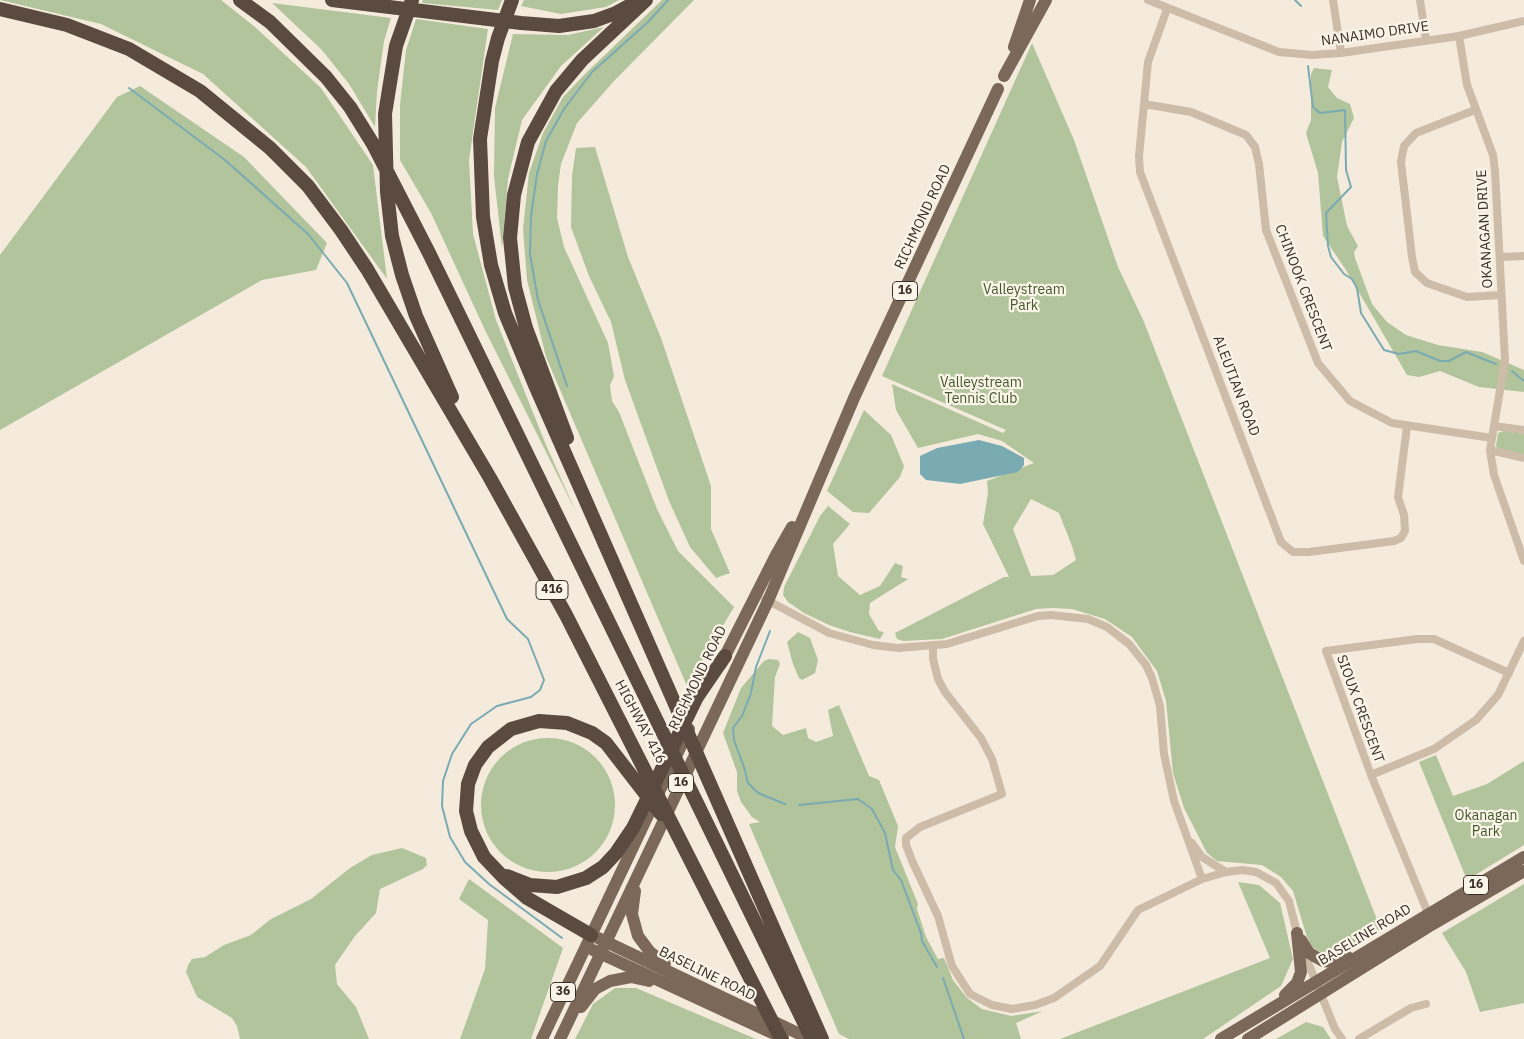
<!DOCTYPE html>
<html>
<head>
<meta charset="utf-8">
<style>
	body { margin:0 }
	canvas { display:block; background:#f4ebdd }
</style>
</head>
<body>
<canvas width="1524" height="1039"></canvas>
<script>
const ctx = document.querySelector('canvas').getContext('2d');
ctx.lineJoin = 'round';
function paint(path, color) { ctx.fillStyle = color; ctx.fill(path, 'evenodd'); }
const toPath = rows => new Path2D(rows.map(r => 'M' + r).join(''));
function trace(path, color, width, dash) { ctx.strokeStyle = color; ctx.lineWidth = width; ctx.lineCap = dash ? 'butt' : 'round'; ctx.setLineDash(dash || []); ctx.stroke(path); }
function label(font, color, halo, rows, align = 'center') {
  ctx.font = font + ' "IBM Plex Sans",sans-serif'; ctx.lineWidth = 4.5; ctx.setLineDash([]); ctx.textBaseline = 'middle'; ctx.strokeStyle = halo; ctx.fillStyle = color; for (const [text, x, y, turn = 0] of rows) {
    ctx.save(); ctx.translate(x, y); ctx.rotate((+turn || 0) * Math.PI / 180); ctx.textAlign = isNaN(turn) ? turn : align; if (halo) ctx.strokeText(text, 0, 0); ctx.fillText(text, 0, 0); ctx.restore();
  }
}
paint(toPath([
	[0,0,221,0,255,27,321,88,373,165,387,279,306,167,203,74,101,24],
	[423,0,502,0,498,10,422,3],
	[524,0,619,0,606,7,561,14,521,6],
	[662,0,694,0,614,81,577,123,561,164,558,185,557,218,564,247,608,343,614,376,610,385,612,401,619,412,657,509,678,551,734,607,687,686,546,357,527,280,523,229,529,173,543,133,563,97,585,74],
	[272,3,391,18,384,41,377,91,375,127,349,84,322,50],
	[416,19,488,29,469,160,473,234,496,320,546,445,577,514,485,330,431,213,400,160,400,105,406,50],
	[604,27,561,66,522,120,508,179,502,248,494,176,495,108,513,34,568,35],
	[1032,43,1074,140,1118,267,1144,322,1381,930,1342,951,1322,953,1312,947,1307,937,1293,891,1281,877,1262,865,1217,861,1207,853,1184,808,1173,773,1166,701,1157,671,1132,637,1105,619,1072,609,1053,608,1036,609,942,639,903,641,897,639,895,633,1004,577,1009,577,983,524,988,493,987,481,1034,463,1002,441,978,434,918,448,896,410,892,384,1003,433,1006,430,882,376],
	[1031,499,1059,513,1072,546,1076,560,1053,575,1031,576,1013,529],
	[1314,68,1332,70,1328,87,1337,98,1350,104,1354,118,1342,142,1337,177,1347,226,1358,246,1354,252,1355,258,1372,304,1387,322,1406,335,1438,345,1482,352,1524,370,1524,392,1479,387,1440,371,1419,377,1407,375,1346,270,1323,236,1318,173,1306,133,1311,120,1311,74],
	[140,86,244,157,327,243,316,270,262,280,0,430,0,255,117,97],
	[595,147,628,257,661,338,711,486,711,529,730,573,716,578,690,547,669,501,625,380,611,322,589,276,571,227,572,176,576,148],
	[864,410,891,435,904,466,900,477,869,513,853,512,827,491],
	[1504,431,1524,434,1524,455,1499,450,1496,446,1498,433],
	[828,506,850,524,833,544,838,576,860,595,880,586,895,563,903,566,901,577,908,579,870,603,869,614,879,631,884,632,880,639,850,632,829,625,804,613,788,602,783,595,784,587,820,516],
	[798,632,810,638,818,660,815,673,802,680,799,678,793,664,787,642],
	[769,659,778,660,780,664,775,677,772,726,783,735,806,728,808,738,816,742,833,736,828,710,839,705,869,776,879,780,898,826,895,847,918,904,917,909,926,937,938,959,944,958,953,980,967,998,982,1009,1011,1016,1043,1011,1016,1023,1021,1039,849,1039,839,1034,749,824,760,822,752,817,741,802,737,791,737,772,723,733,741,688,764,661],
	'481 805a67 67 0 1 1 134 0a67 67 0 1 1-134 0Z',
	[1436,755,1453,796,1487,784,1524,761,1524,845,1467,880,1419,762],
	[402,848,426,858,427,865,423,869,380,889,376,913,355,936,335,965,337,984,356,1007,369,1039,240,1039,237,1026,232,1018,197,997,186,972,188,965,192,959,205,957,224,945,251,935,271,919,311,899,350,868,372,855],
	[469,879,563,948,531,1039,460,1039,485,969,488,920,459,899],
	[1238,882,1259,885,1280,903,1293,959,1281,986,1203,1039,1060,1039,1270,958],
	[1524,884,1524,1003,1480,1012,1466,972,1442,933],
	[615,988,636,988,756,1039,575,1039,593,1004],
	[1306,1022,1323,1027,1331,1039,1276,1039]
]), '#b2c49b');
paint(toPath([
	[979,440,1002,446,1024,458,1024,465,1018,472,960,484,926,480,920,474,920,456,937,448]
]), '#7aaab2');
trace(toPath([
	[1295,0,1301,6],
	[1308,66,1313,107,1320,113,1345,110,1346,170,1351,187,1326,213,1328,246,1331,257,1344,274,1352,279,1357,288,1361,313,1384,350,1399,354,1416,351,1440,361,1449,361,1466,352,1496,364],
	[129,88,225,160,308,234,347,283,507,619,528,639,544,680,540,690,531,697,497,706,471,724,452,754,443,781,442,806,450,837,465,862,489,884,562,938],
	[1512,371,1524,381],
	[567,386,538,300,530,254,531,216,537,174,546,141,564,109,592,72,648,22,668,0],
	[770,631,756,667,751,693,742,716,733,728,734,740,744,767,748,783,758,793,785,804],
	[799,805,858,799,872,809,885,833,893,870,901,880,921,933,922,941,937,967],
	[943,978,964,1039]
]), '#7aaab2', 2);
trace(toPath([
	[1148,0,1279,52,1312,55,1341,53,1459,36,1524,21],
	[1333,0,1341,53],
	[1420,0,1426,40],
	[1167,9,1148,62,1139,156,1140,172,1281,542,1293,552,1309,552,1394,541,1401,538,1405,531,1404,515,1398,497,1407,426],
	[1459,36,1467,85,1493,155,1495,171,1505,360,1490,450,1494,475,1524,561],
	[1144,104,1191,112,1246,135,1255,147,1259,164,1266,230,1318,363,1350,401,1392,423,1492,438],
	[1475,110,1416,133,1404,146,1401,162,1412,257,1415,272,1427,283,1467,297,1501,295],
	[1501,257,1524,256],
	[1494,426,1524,430],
	[1490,450,1524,458],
	[765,599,829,633,873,645,898,648,947,644,1038,616,1051,615,1088,619,1107,627,1129,644,1146,665,1152,678,1160,706,1164,754,1174,801,1202,879],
	[933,646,933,659,938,679,945,692,981,738,992,759,1002,794,920,827,906,838,906,845,913,863,938,916,952,966,970,994,992,1005,1012,1009,1035,1005,1054,998,1100,966,1138,910,1202,879,1226,872,1242,870,1256,872,1276,883,1289,901,1298,937],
	[1371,775,1434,749,1476,720,1498,695,1524,641],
	[1192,843,1202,857,1226,872],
	[1430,918,1371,775,1326,651,1417,639,1434,639,1509,673],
	[1303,950,1335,1029,1342,1039],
	[1359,1039,1411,1008,1426,1004]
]), '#cdbca8', 8);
trace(toPath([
	[1014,47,1030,0],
	[1004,76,1046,0],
	[721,664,776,555,792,527],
	[635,891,632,914,638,936,650,952,665,963],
	[598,938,810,1039],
	[1301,940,1309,953,1323,961,1333,962,1348,957],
	[593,950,783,1038],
	[1285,995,1297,983,1301,972,1297,933],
	[581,1007,595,989,610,981,631,977,649,981],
	[542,1039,689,729],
	[560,1039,768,601,854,398,998,89],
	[1221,1039,1524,857],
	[1248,1039,1433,924,1524,871]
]), '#7c6859', 12);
trace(toPath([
	[240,0,270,22,326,77,350,107,373,144,429,253,812,1039],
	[332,0,521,23,559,26,594,21,616,13,638,1],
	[412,0,396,46,385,114,387,192,392,236,402,275,416,316,452,397],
	[512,0,498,38,492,61,480,139,483,217,491,265,505,313,535,385,822,1039],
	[0,9,67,25,129,49,200,91,270,148,308,186,341,230,367,269,490,478,566,615,781,1039],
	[567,438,526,328,515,287,510,238,514,195,528,142,556,91,582,60,646,0],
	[507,876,530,885,557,887,586,878,603,867,616,853,633,828,697,697,725,656],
	[591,935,527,898,504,878,484,857,471,831,466,811,468,784,475,765,488,747,511,729,539,721,567,723,592,733,606,743,661,814]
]), '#5a4a3f', 14);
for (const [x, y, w] of [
	[905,291,25],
	[552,590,32],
	[681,783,25],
	[1476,885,25],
	[563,992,25]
]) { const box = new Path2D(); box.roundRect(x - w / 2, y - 9.5, w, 19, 4); ctx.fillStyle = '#fbf5e9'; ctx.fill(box); trace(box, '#392f28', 1); }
label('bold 12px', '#392f28', null, [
	["16",905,291],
	["416",552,590],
	["16",681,783],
	["16",1476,885],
	["36",563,992]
]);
label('14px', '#392f28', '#fbf5e9', [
	["NANAIMO DRIVE",1375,34,-8],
	["RICHMOND ROAD",923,217,-65],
	["OKANAGAN DRIVE",1485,229,-93],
	["CHINOOK CRESCENT",1303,288,69],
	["ALEUTIAN ROAD",1236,386,69],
	["RICHMOND ROAD",698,678,-64],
	["SIOUX CRESCENT",1360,709,70],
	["HIGHWAY 416",640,722,62],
	["BASELINE ROAD",1365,935,-31],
	["BASELINE ROAD",707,974,26]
]);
label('14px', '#43592b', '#fbf5e9', [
	["Valleystream",1024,290],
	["Park",1024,306],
	["Valleystream",981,383],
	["Tennis Club",981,399],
	["Okanagan",1486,816],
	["Park",1486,832]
]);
</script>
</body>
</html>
